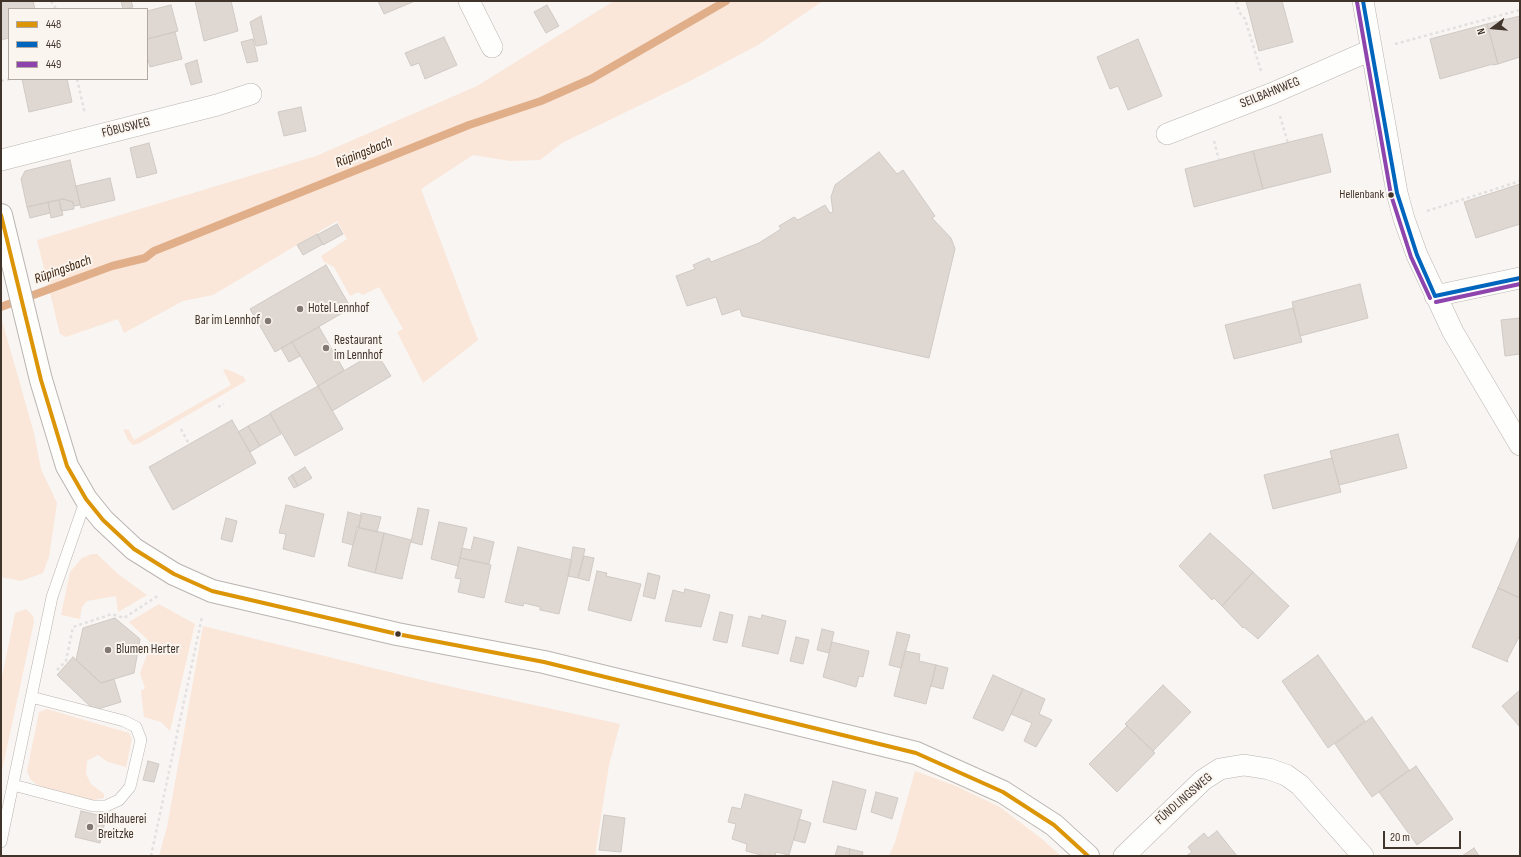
<!DOCTYPE html>
<html>
<head>
<meta charset="utf-8">
<style>
	body { margin:0 }
	#map { position:relative; width:1521px; height:857px; overflow:hidden; background:#f8f5f3; font-family:"Sofia Sans Condensed",sans-serif }
	canvas { display:block }
	.frame { position:absolute; inset:0; border:2px solid #40342b; pointer-events:none }
	.legend { position:absolute; left:8px; top:8px; width:140px; height:72px; box-sizing:border-box; background:#fbf5f0; border:1px solid #b0a8a1; margin:0; padding:5px 7px; list-style:none; font-size:12px; color:#40342b }
	.legend li { display:flex; align-items:center; gap:8px; height:20px }
	.legend b { width:20px; border:1px solid #b0a8a1 }
	.north { position:absolute; left:1473px; top:8px; width:40px; height:40px; -webkit-text-stroke:3px #fbf5f0; paint-order:stroke; rotate:254deg; font-size:11px; font-weight:700; line-height:16px; text-align:center; color:#40342b }
	.north::after { content:''; display:block; margin:auto; width:14px; height:18px; background:#40342b; clip-path:polygon(50% 0,100% 100%,50% 72%,0 100%) }
	.scale { position:absolute; left:1383px; top:831px; width:78px; height:18px; box-sizing:border-box; border:2px solid #40342b; border-top:0; padding-left:5px; font-size:12px; line-height:14px; white-space:nowrap; color:#40342b; -webkit-text-stroke:3px #fbf5f0; paint-order:stroke }
</style>
</head>
<body>
<div id="map">
<canvas width="1521" height="857"></canvas>
<div class="frame"></div>
<ul class="legend">
<li><b style="height:5px;background:#dc9506"></b>448</li>
<li><b style="height:5px;background:#0065bd"></b>446</li>
<li><b style="height:5px;background:#8e44ad"></b>449</li>
</ul>
<div class="north">N</div>
<div class="scale">20 m</div>
</div>
<script>
const ctx = document.querySelector('canvas').getContext('2d');
ctx.lineJoin = 'round';
function paint(path, color) { ctx.fillStyle = color; ctx.fill(path, 'evenodd'); }
const toPath = rows => new Path2D(rows.map(r => 'M' + r).join(''));
function trace(path, color, width, dash) { ctx.strokeStyle = color; ctx.lineWidth = width; ctx.lineCap = dash ? 'butt' : 'round'; ctx.setLineDash(dash || []); ctx.stroke(path); }
function label(font, color, halo, rows, align = 'center') {
  ctx.font = font + ' "Sofia Sans Condensed",sans-serif'; ctx.lineWidth = 4; ctx.setLineDash([]); ctx.textBaseline = 'middle'; ctx.strokeStyle = halo; ctx.fillStyle = color; for (const [text, x, y, turn = 0] of rows) {
    ctx.save(); ctx.translate(x, y); ctx.rotate((+turn || 0) * Math.PI / 180); ctx.textAlign = isNaN(turn) ? turn : align; if (halo) ctx.strokeText(text, 0, 0); ctx.fillText(text, 0, 0); ctx.restore();
  }
}
paint(toPath([
	[614,1,823,1,758,45,690,81,562,143,540,160,510,161,473,155,421,189,478,340,423,383,397,332,403,329,379,287,363,295,358,292,350,296,334,267,324,262,321,256,347,239,337,221,213,295,183,301,124,333,118,319,66,337,60,334,37,240,316,156,477,86],
	[1,317,34,433,41,469,57,503,49,557,43,573,21,581,1,577],
	[227,369,244,377,246,381,140,443,133,445,128,440,123,429,129,430,134,440,231,385,223,370],
	[92,554,97,554,118,574,147,595,118,612,116,596,87,601,82,607,80,619,61,615,70,572,82,558],
	[159,604,195,624,170,731,161,722,144,717,141,691,145,688,140,673,148,652,154,646,129,622],
	[26,609,33,616,34,622,1,775,1,682,15,613],
	[203,626,430,682,620,724,609,765,595,856,159,856,167,827],
	[47,709,129,733,132,739,126,767,108,762,98,755,87,761,86,774,91,784,104,794,104,798,94,800,46,788,36,784,30,779,27,771,39,712],
	[915,771,956,786,1000,807,1042,839,1061,856,889,856,895,842]
]), '#fae7d9');
trace(toPath([
	[1,307,112,266,145,258,154,251,469,125,541,101,591,79,726,1]
]), '#e0af8a', 8);
const building = toPath([
	[1,1,33,1,35,9,9,9,9,38,1,40,1,1],
	[121,1,131,1,133,7,123,9,121,1],
	[195,1,231,1,238,31,204,41,195,1],
	[378,1,415,1,384,14,378,1],
	[1246,1,1282,1,1293,42,1259,51,1246,1],
	[171,5,178,31,147,39,147,11,171,5],
	[547,5,559,26,546,33,534,12,547,5],
	[261,16,267,44,256,46,250,22,261,16],
	[1520,16,1520,57,1498,64,1487,24,1520,16],
	[1487,24,1498,64,1493,65,1493,64,1440,79,1430,39,1487,24],
	[175,32,182,59,150,67,147,56,147,39,175,32],
	[444,37,457,65,425,79,419,63,411,66,405,53,444,37],
	[253,39,258,61,247,63,241,42,253,39],
	[1138,39,1162,96,1128,110,1118,86,1110,89,1097,57,1138,39],
	[197,60,202,82,191,85,185,64,197,60],
	[22,79,67,79,72,102,29,112,22,79],
	[301,107,306,131,284,136,278,112,301,107],
	[1322,134,1331,172,1263,189,1253,151,1322,134],
	[149,143,157,173,137,178,130,148,149,143],
	[1253,151,1263,189,1194,207,1185,169,1253,151],
	[879,152,897,174,903,170,935,216,932,218,951,238,955,249,929,358,742,316,740,309,722,315,716,297,687,306,676,276,695,269,693,265,709,258,711,262,759,243,781,229,779,226,794,217,798,220,825,205,830,213,833,212,831,197,835,185,879,152],
	[70,160,80,205,74,206,73,202,63,199,27,207,21,179,25,171,70,160],
	[110,178,115,200,81,208,76,186,110,178],
	[1520,184,1520,224,1476,238,1464,202,1520,184],
	[63,199,73,202,74,209,61,211,59,200,63,199],
	[59,200,63,215,51,218,48,202,59,200],
	[48,202,50,213,30,218,27,207,48,202],
	[337,224,343,234,323,245,317,235,337,224],
	[317,234,323,244,303,255,297,245,317,234],
	[326,265,351,308,275,352,250,309,326,265],
	[1360,284,1368,318,1300,336,1292,302,1360,284],
	[1293,308,1302,342,1234,359,1225,325,1293,308],
	[1520,318,1520,354,1505,356,1501,320,1520,318],
	[319,327,344,370,318,386,292,342,319,327],
	[292,342,300,356,289,362,281,348,292,342],
	[376,352,391,376,332,411,318,386,376,352],
	[318,386,343,429,295,456,270,413,318,386],
	[270,414,281,434,260,446,248,426,270,414],
	[232,420,256,463,173,510,149,467,232,420],
	[248,426,260,446,250,452,238,432,248,426],
	[1398,434,1407,468,1339,485,1330,451,1398,434],
	[1332,458,1341,492,1273,509,1264,475,1332,458],
	[305,467,312,478,298,486,292,475,305,467],
	[292,475,298,486,294,488,288,478,292,475],
	[286,505,324,514,314,557,283,549,286,534,279,533,286,505],
	[418,508,429,510,422,545,411,542,418,508],
	[348,512,362,516,353,545,342,542,348,512],
	[361,513,381,517,377,532,359,528,361,513],
	[226,518,237,521,232,542,221,539,226,518],
	[439,522,467,528,458,566,431,559,439,522],
	[357,527,384,533,375,573,348,566,357,527],
	[384,533,411,540,402,579,375,573,384,533],
	[1210,533,1253,572,1222,606,1214,598,1212,600,1179,566,1210,533],
	[1520,536,1520,598,1498,588,1520,536],
	[474,537,494,542,489,564,460,558,462,548,471,550,474,537],
	[518,547,572,560,559,614,540,610,540,607,524,603,523,606,505,602,518,547],
	[573,547,585,549,578,578,568,576,573,547],
	[584,556,594,558,589,581,578,578,584,556],
	[460,558,491,565,484,598,458,592,461,579,455,578,460,558],
	[597,571,607,573,606,576,641,584,631,621,588,610,597,571],
	[1253,572,1289,606,1258,639,1244,627,1243,628,1222,606,1253,572],
	[648,573,660,576,655,599,643,596,648,573],
	[1498,588,1520,598,1520,635,1507,660,1508,662,1472,647,1498,588],
	[685,589,710,595,701,627,665,621,673,590,684,593,685,589],
	[720,612,733,615,727,643,713,640,720,612],
	[762,615,786,621,778,654,742,646,749,616,761,619,762,615],
	[115,618,140,639,134,673,101,683,76,660,83,628,115,618],
	[822,629,834,632,829,653,817,650,822,629],
	[897,632,910,635,901,668,889,665,897,632],
	[796,637,809,640,803,664,790,661,796,637],
	[832,642,869,651,863,677,859,676,856,687,823,677,832,642],
	[905,651,920,654,919,661,936,665,926,704,894,696,905,651],
	[1318,655,1365,721,1328,748,1282,681,1318,655],
	[73,657,101,683,114,679,121,702,98,709,92,708,57,675,73,657],
	[936,665,948,668,943,689,931,686,936,665],
	[993,675,1023,689,1003,731,973,718,993,675],
	[1163,685,1191,712,1153,751,1125,724,1163,685],
	[1023,689,1045,699,1039,714,1052,720,1036,747,1024,741,1032,723,1011,714,1023,689],
	[1520,690,1520,727,1502,706,1520,690],
	[1372,717,1409,770,1372,797,1335,744,1372,717],
	[1127,726,1155,753,1117,792,1089,764,1127,726],
	[148,761,159,764,154,782,143,780,148,761],
	[1416,766,1453,819,1417,845,1379,792,1416,766],
	[833,781,866,790,856,830,823,822,833,781],
	[876,792,898,798,892,819,871,812,876,792],
	[745,794,802,810,789,855,776,852,775,856,765,856,746,851,747,844,732,839,736,824,728,822,732,807,741,809,745,794],
	[81,811,106,817,100,843,75,837,81,811],
	[604,815,625,818,621,852,599,850,604,815],
	[799,819,811,823,805,843,794,840,799,819],
	[1217,831,1237,856,1186,856,1192,852,1188,847,1204,833,1208,838,1217,831],
	[838,846,850,849,849,856,835,856,838,846],
	[1474,848,1479,856,1462,856,1474,848],
	[850,849,863,852,862,856,849,856,850,849]
]);
paint(building, '#ded7d2');
trace(building, '#d0c9c4', 1);
const service = toPath([
	[13,785,93,806,106,806,119,800,130,787,141,740,136,727,124,721,31,697],
	[1,842,52,597,86,499]
]);
const minor = toPath([
	[469,1,492,47],
	[1363,1,1397,193,1404,219,1417,255,1453,332,1520,445],
	[1167,134,1273,93,1371,50],
	[1,160,217,105,251,94],
	[1435,296,1520,278],
	[1124,856,1203,780,1220,769,1244,765,1269,769,1286,775,1300,785,1363,856]
]);
const tertiary = toPath([
	[1,215,41,380,67,466,86,499,103,520,134,549,174,574,212,591,397,634,544,662,916,753,1003,792,1054,825,1088,856]
]);
trace(service, '#bbb4af', 12);
trace(minor, '#bbb4af', 22);
trace(tertiary, '#bbb4af', 24);
trace(toPath([
	[51,1,56,9],
	[1236,1,1239,12,1245,19,1261,71],
	[1395,44,1520,10],
	[77,79,85,114],
	[1,81,10,79],
	[1280,116,1288,143],
	[1214,141,1219,160],
	[1427,211,1520,181],
	[218,407,224,404],
	[181,429,189,444],
	[57,670,66,661,73,627,112,614,124,618,159,595],
	[151,856,202,617]
]), '#e2e1e0', 2.5, [3, 3]);
trace(service, '#fefefd', 11);
trace(minor, '#fefefd', 21);
trace(tertiary, '#fefefd', 22);
trace(toPath([
	[1,215,41,380,67,466,86,499,103,520,134,549,174,574,212,591,397,634,544,662,916,753,1003,792,1054,825,1088,856]
]), '#dc9506', 4);
trace(toPath([
	[1363,1,1397,193,1417,255,1435,296],
	[1435,296,1520,278]
]), '#0065bd', 4);
trace(toPath([
	[1357,2,1391,195,1411,257,1430,298],
	[1436,302,1520,284]
]), '#8e44ad', 4);
for (const [x, y, r, color] of [
	[1391,195,3.5,"#40342b"],
	[300,309,4,"#807871"],
	[268,321,4,"#807871"],
	[326,348,4,"#807871"],
	[398,634,3.5,"#40342b"],
	[108,650,4,"#807871"],
	[90,827,4,"#807871"]
]) { const dot = new Path2D(); dot.arc(x, y, r, 0, 2 * Math.PI); ctx.fillStyle = color; ctx.fill(dot); trace(dot, '#fbf5f0', 1.5); }
label('12px', '#40342b', '#fbf5f0', [
	["Hellenbank",1384,195]
], 'right');
label('13px', '#40342b', '#fbf5f0', [
	["SEILBAHNWEG",1270,93,-22],
	["FÖBUSWEG",126,128,-14],
	["FÜNDLINGSWEG",1184,799,-41]
]);
label('13px', '#40342b', '#fbf5f0', [
	["Hotel Lennhof",308,309],
	["Bar im Lennhof",260,321,"right"],
	["Restaurant",334,341],
	["im Lennhof",334,356],
	["Blumen Herter",116,650],
	["Bildhauerei",98,820],
	["Breitzke",98,835]
], 'left');
label('italic 14px', '#3d210a', '#fbf5f0', [
	["Rüpingsbach",364,153,-22],
	["Rüpingsbach",63,270,-20]
]);
</script>
</body>
</html>
